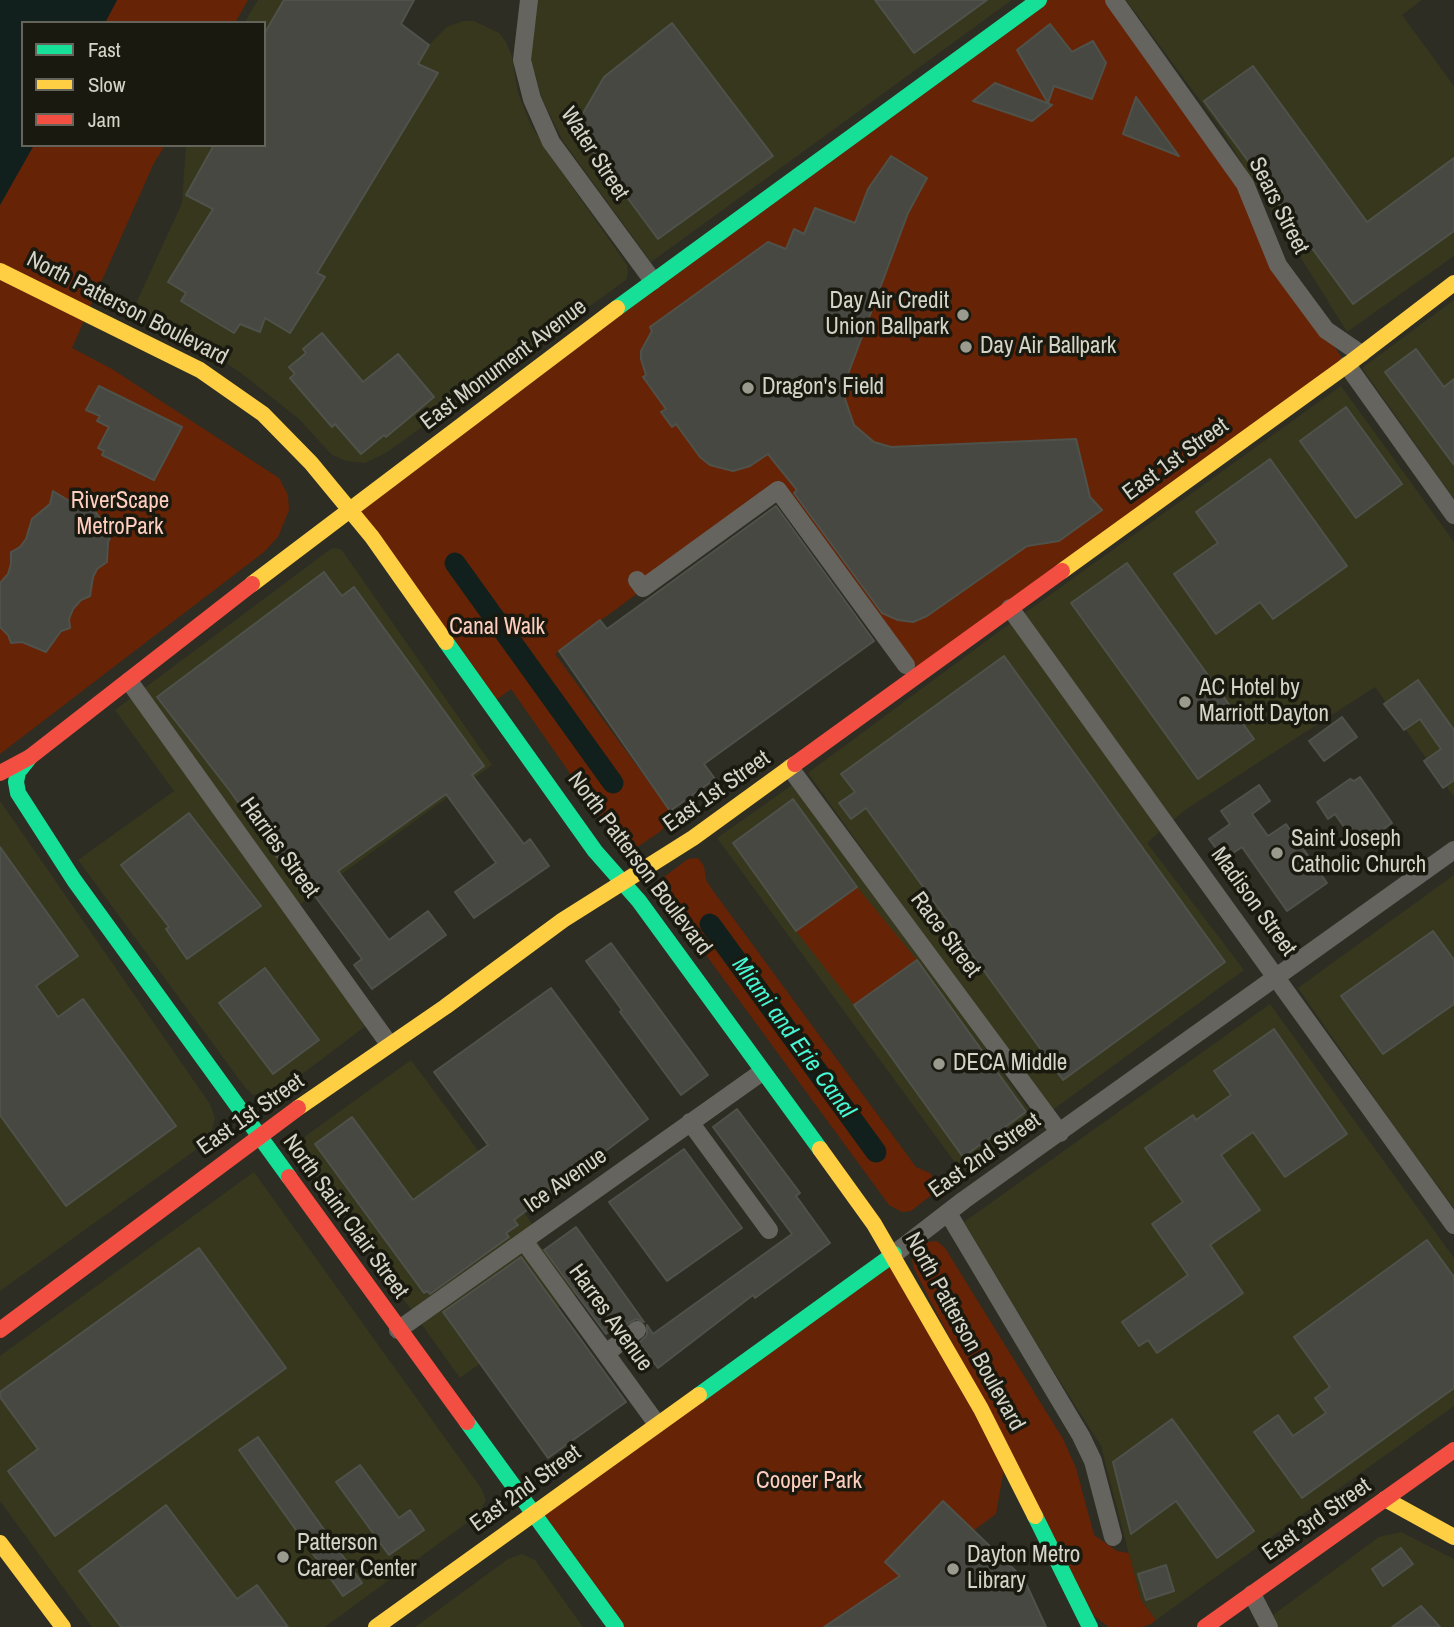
<!DOCTYPE html>
<html>
<head>
<meta charset="utf-8">
<style>
	body { margin:0 }
	#map { position:relative; width:1454px; height:1627px; overflow:hidden; background:#2d2d23; font-family:"Archivo Narrow",sans-serif }
	canvas { display:block }
	.legend { position:absolute; left:21px; top:21px; width:245px; height:126px; box-sizing:border-box; background:#191910; border:2px solid #64645a; margin:0; padding:9px 12px; list-style:none; font-size:21px; color:#d4d4c8 }
	.legend li { display:flex; align-items:center; gap:14px; height:35px }
	.legend b { width:35px; border:2px solid #64645a }
</style>
</head>
<body>
<div id="map">
<canvas width="1454" height="1627"></canvas>
<ul class="legend">
<li><b style="height:9px;background:#16e098"></b>Fast</li>
<li><b style="height:9px;background:#ffcf43"></b>Slow</li>
<li><b style="height:9px;background:#f24e42"></b>Jam</li>
</ul>
</div>
<script>
const ctx = document.querySelector('canvas').getContext('2d');
ctx.lineJoin = 'round';
function paint(path, color) { ctx.fillStyle = color; ctx.fill(path, 'evenodd'); }
const toPath = rows => new Path2D(rows.map(r => 'M' + r).join(''));
function trace(path, color, width, dash) { ctx.strokeStyle = color; ctx.lineWidth = width; ctx.lineCap = dash ? 'butt' : 'round'; ctx.setLineDash(dash || []); ctx.stroke(path); }
function label(font, color, halo, rows, align = 'center') {
  ctx.font = font + ' "Archivo Narrow",sans-serif'; ctx.lineWidth = 7; ctx.setLineDash([]); ctx.textBaseline = 'middle'; ctx.strokeStyle = halo; ctx.fillStyle = color; for (const [text, x, y, turn = 0] of rows) {
    ctx.save(); ctx.translate(x, y); ctx.rotate((+turn || 0) * Math.PI / 180); ctx.textAlign = isNaN(turn) ? turn : align; if (halo) ctx.strokeText(text, 0, 0); ctx.fillText(text, 0, 0); ctx.restore();
  }
}
paint(toPath([
	[258,0,355,0,406,28,429,45,447,27,463,21,474,21,499,33,506,42,512,57,518,93,531,125,547,151,627,265,628,273,626,280,386,453,365,463,346,461,332,455,299,419,241,373,190,339,133,310,182,203,186,145,264,145,264,23,244,23],
	[536,0,1012,0,651,262,563,141,542,99,531,58],
	[1126,0,1422,0,1402,15,1454,86,1454,256,1347,332,1219,126],
	[1454,300,1454,499,1362,368],
	[1341,386,1454,542,1454,797,1375,687,1185,810,1147,843,1244,970,1050,1112,808,773,997,633],
	[332,548,341,549,492,765,299,905,379,1016,293,1081,268,1094,253,1095,244,1086,78,860,174,791,115,710],
	[792,785,918,952,1035,1119,962,1172,717,838],
	[0,801,210,1104,215,1118,211,1134,201,1146,0,1291],
	[1454,875,1454,1208,1396,1129,1298,988],
	[1270,1004,1454,1258,1454,1406,1156,1620,1141,1600,1101,1446,1047,1361,964,1222],
	[411,1060,531,1222,539,1244,576,1295,460,1378,301,1156,298,1149,300,1142,307,1135],
	[254,1172,481,1488,486,1500,479,1514,325,1627,92,1627,0,1501,0,1356],
	[1401,1532,1454,1559,1454,1627,1279,1627,1273,1615,1379,1537],
	[522,1554,535,1560,583,1627,415,1627,508,1559]
]), '#37371e');
paint(toPath([
	[117,0,248,0,235,23,105,23],
	[1040,0,1114,0,1245,184,1278,265,1347,365,916,674,778,490,555,654,670,811,668,822,661,831,633,850,620,845,511,689,491,704,348,510],
	[34,145,165,145,153,165,72,348,112,369,279,478,288,495,289,510,278,537,264,552,0,754,0,205],
	[698,858,704,866,706,880,711,888,916,1167,930,1173,934,1179,936,1185,934,1193,911,1211,902,1212,889,1205,662,895,661,885,664,877,688,859],
	[857,887,917,960,854,1005,796,931],
	[937,1241,945,1248,1063,1439,1076,1468,1094,1535,1117,1551,1129,1553,1141,1600,1156,1620,1151,1624,1143,1627,1109,1627,1094,1616,914,1269,912,1260,917,1250,928,1242],
	[894,1254,1006,1458,996,1514,842,1627,616,1627,533,1514]
]), '#672306');
paint(toPath([
	[0,0,117,0,105,23,23,23,23,145,34,145,0,205]
]), '#11201c');
trace(toPath([
	[455,563,613,783],
	[710,924,876,1152]
]), '#11201c', 21);
const building = toPath([
	[284,0,414,0,401,24,429,45,418,64,438,73,317,273,325,277,290,333,265,318,260,332,240,324,234,333,181,301,186,293,168,282,213,209,186,195,214,145,264,145,264,34,284,0],
	[875,0,987,0,914,53,875,0],
	[672,23,773,156,658,239,575,127,604,77,672,23],
	[1050,24,1072,52,1093,41,1106,63,1092,99,1054,86,1048,103,1017,50,1050,24],
	[1253,66,1367,222,1454,158,1454,231,1353,304,1204,101,1253,66],
	[995,83,1052,105,1032,121,973,101,995,83],
	[1136,97,1179,156,1123,134,1136,97],
	[891,156,927,178,908,213,848,374,845,399,854,425,874,442,891,447,1076,439,1090,497,1102,510,1059,541,1027,546,927,616,913,622,898,620,882,613,794,493,797,490,768,454,750,466,733,471,710,465,700,457,676,424,672,427,661,412,666,409,643,377,646,375,641,359,641,351,652,331,650,327,768,242,786,249,794,229,804,234,815,208,855,223,868,189,891,156],
	[322,333,363,382,398,354,434,397,386,437,384,435,361,454,335,424,332,427,290,378,295,374,289,367,306,353,303,349,322,333],
	[1416,349,1444,387,1454,379,1454,465,1385,372,1416,349],
	[99,386,182,427,154,480,102,455,104,451,98,448,109,427,97,421,100,416,86,410,99,386],
	[1346,407,1402,484,1356,518,1300,441,1346,407],
	[1270,459,1347,566,1273,619,1260,602,1216,634,1174,574,1218,543,1196,512,1270,459],
	[53,491,71,502,89,503,100,518,115,527,108,542,107,562,97,569,93,577,90,596,81,600,73,609,69,619,70,628,61,631,46,652,22,642,11,643,8,635,0,627,0,583,8,574,11,564,11,552,20,547,26,539,32,519,50,504,53,491],
	[776,506,874,641,704,764,715,779,670,811,559,651,600,620,607,629,776,506],
	[1127,563,1254,739,1198,779,1071,603,1127,563],
	[324,572,342,596,354,587,484,766,472,775,524,844,530,839,549,866,474,918,455,892,496,863,446,794,338,871,389,940,428,911,446,935,372,989,354,965,362,959,311,891,304,895,230,791,157,697,324,572],
	[1004,656,1225,962,1063,1080,866,808,851,819,839,803,855,792,841,774,1004,656],
	[1418,680,1454,730,1454,780,1443,788,1424,761,1441,749,1420,719,1404,730,1384,704,1418,680],
	[1342,717,1357,737,1324,761,1309,741,1342,717],
	[1360,777,1392,823,1358,847,1335,814,1328,819,1317,802,1350,779,1354,781,1360,777],
	[1259,785,1270,801,1252,814,1268,836,1286,824,1327,883,1287,911,1242,847,1224,859,1209,839,1230,824,1221,811,1259,785],
	[793,799,857,887,796,931,733,843,793,799],
	[189,813,261,906,187,959,166,929,169,927,121,865,189,813],
	[0,847,78,956,36,986,58,1017,83,999,176,1126,66,1206,0,1115,0,847],
	[1433,931,1454,960,1454,1004,1383,1054,1341,996,1433,931],
	[611,943,708,1075,681,1095,620,1012,622,1010,586,961,611,943],
	[917,960,1026,1112,963,1157,854,1005,917,960],
	[265,968,319,1040,273,1074,219,1003,265,968],
	[551,988,648,1119,514,1220,518,1225,506,1233,509,1237,430,1294,427,1291,424,1293,315,1144,352,1117,413,1200,488,1145,434,1072,551,988],
	[1274,1029,1347,1134,1285,1177,1253,1132,1221,1155,1260,1210,1210,1245,1243,1293,1157,1353,1148,1340,1139,1346,1122,1322,1188,1275,1152,1224,1183,1202,1145,1148,1193,1115,1196,1120,1231,1095,1214,1071,1274,1029],
	[737,1109,800,1193,796,1196,830,1243,755,1298,753,1295,658,1368,639,1343,647,1335,647,1325,653,1334,792,1234,713,1127,737,1109],
	[684,1149,742,1228,667,1281,609,1202,684,1149],
	[576,1227,644,1322,636,1319,625,1325,623,1322,606,1334,544,1250,576,1227],
	[1427,1240,1454,1277,1454,1388,1302,1498,1254,1432,1278,1415,1293,1436,1326,1413,1315,1398,1330,1387,1294,1337,1427,1240],
	[199,1248,286,1368,55,1536,8,1471,38,1449,0,1397,0,1392,199,1248],
	[521,1257,626,1402,548,1458,443,1312,521,1257],
	[1172,1419,1254,1531,1217,1558,1176,1501,1131,1534,1113,1462,1172,1419],
	[258,1437,362,1583,343,1596,239,1450,258,1437],
	[360,1465,399,1518,410,1510,424,1530,389,1555,336,1482,360,1465],
	[943,1501,1024,1579,1046,1627,824,1627,900,1576,885,1562,943,1501],
	[166,1505,237,1599,257,1585,288,1627,121,1627,79,1571,166,1505],
	[1401,1548,1413,1564,1383,1586,1372,1569,1401,1548],
	[1166,1565,1174,1591,1146,1600,1138,1574,1166,1565],
	[1421,1606,1440,1627,1392,1627,1421,1606]
]);
paint(building, '#464841');
trace(building, '#4f524a', 2);
trace(toPath([
	[529,0,522,60,532,99,551,142,653,281],
	[1114,0,1245,184,1278,265,1326,330,1361,354],
	[1347,365,1454,515],
	[637,580,643,588,778,490,906,665],
	[1010,608,1454,1225],
	[129,681,389,1044],
	[790,768,1060,1133],
	[690,1122,769,1230],
	[948,1213,1081,1436,1093,1461,1113,1537],
	[524,1241,657,1424],
	[894,1254,964,1200,1454,850],
	[398,1330,762,1072],
	[606,1353,637,1330],
	[1252,1594,1269,1627]
]), '#65645f', 18);
trace(toPath([
	[617,308,1039,0],
	[446,642,595,851,639,901,820,1149],
	[30,757,18,772,16,782,18,793,74,880,289,1177],
	[699,1395,894,1254],
	[467,1422,616,1627],
	[1035,1516,1090,1627]
]), '#16e098', 16);
trace(toPath([
	[0,271,200,370,263,414,311,463,372,537,446,642],
	[1062,571,1347,365,1454,283],
	[252,584,617,308],
	[298,1108,445,1007,563,920,693,838,795,764],
	[820,1149,874,1224,981,1409,1035,1516],
	[1385,1499,1454,1537],
	[0,1543,63,1627],
	[376,1627,699,1395]
]), '#ffcf43', 16);
trace(toPath([
	[795,764,1062,571],
	[0,773,30,757,252,584],
	[289,1177,467,1422],
	[0,1330,298,1108],
	[1205,1627,1454,1450]
]), '#f24e42', 16);
for (const [x, y, r, color] of [
	[963,315,7,"#9a9a8e"],
	[966,347,7,"#9a9a8e"],
	[748,388,7,"#9a9a8e"],
	[1185,702,7,"#9a9a8e"],
	[1277,853,7,"#9a9a8e"],
	[939,1064,7,"#9a9a8e"],
	[283,1557,7,"#9a9a8e"],
	[953,1569,7,"#9a9a8e"]
]) { const dot = new Path2D(); dot.arc(x, y, r, 0, 2 * Math.PI); ctx.fillStyle = color; ctx.fill(dot); trace(dot, '#191910', 2.5); }
label('23px', '#d4d4c8', '#191910', [
	["Water Street",594,154,57],
	["Sears Street",1278,206,63],
	["North Patterson Boulevard",127,309,27],
	["East Monument Avenue",504,365,-37],
	["East 1st Street",1176,460,-36],
	["East 1st Street",717,792,-35],
	["Harries Street",279,848,54],
	["North Patterson Boulevard",639,864,53],
	["Madison Street",1253,902,54],
	["Race Street",945,935,53],
	["East 1st Street",251,1115,-35],
	["East 2nd Street",985,1156,-35],
	["Ice Avenue",566,1181,-35],
	["North Saint Clair Street",345,1217,54],
	["Harres Avenue",610,1318,54],
	["North Patterson Boulevard",964,1332,61],
	["East 2nd Street",526,1489,-36],
	["East 3rd Street",1317,1520,-35]
]);
label('23px', '#d4d4c8', '#191910', [
	["Day Air Credit",949,302,"right"],
	["Union Ballpark",949,328,"right"],
	["Day Air Ballpark",980,347],
	["Dragon's Field",762,388],
	["AC Hotel by",1199,689],
	["Marriott Dayton",1199,715],
	["Saint Joseph",1291,840],
	["Catholic Church",1291,866],
	["DECA Middle",953,1064],
	["Patterson",297,1544],
	["Career Center",297,1570],
	["Dayton Metro",967,1556],
	["Library",967,1582]
], 'left');
label('23px', '#fecebe', '#191910', [
	["RiverScape",120,502],
	["MetroPark",120,528],
	["Canal Walk",497,628],
	["Cooper Park",809,1482]
]);
label('italic 24px', '#47f7d5', '#191910', [
	["Miami and Erie Canal",793,1038,54]
]);
</script>
</body>
</html>
